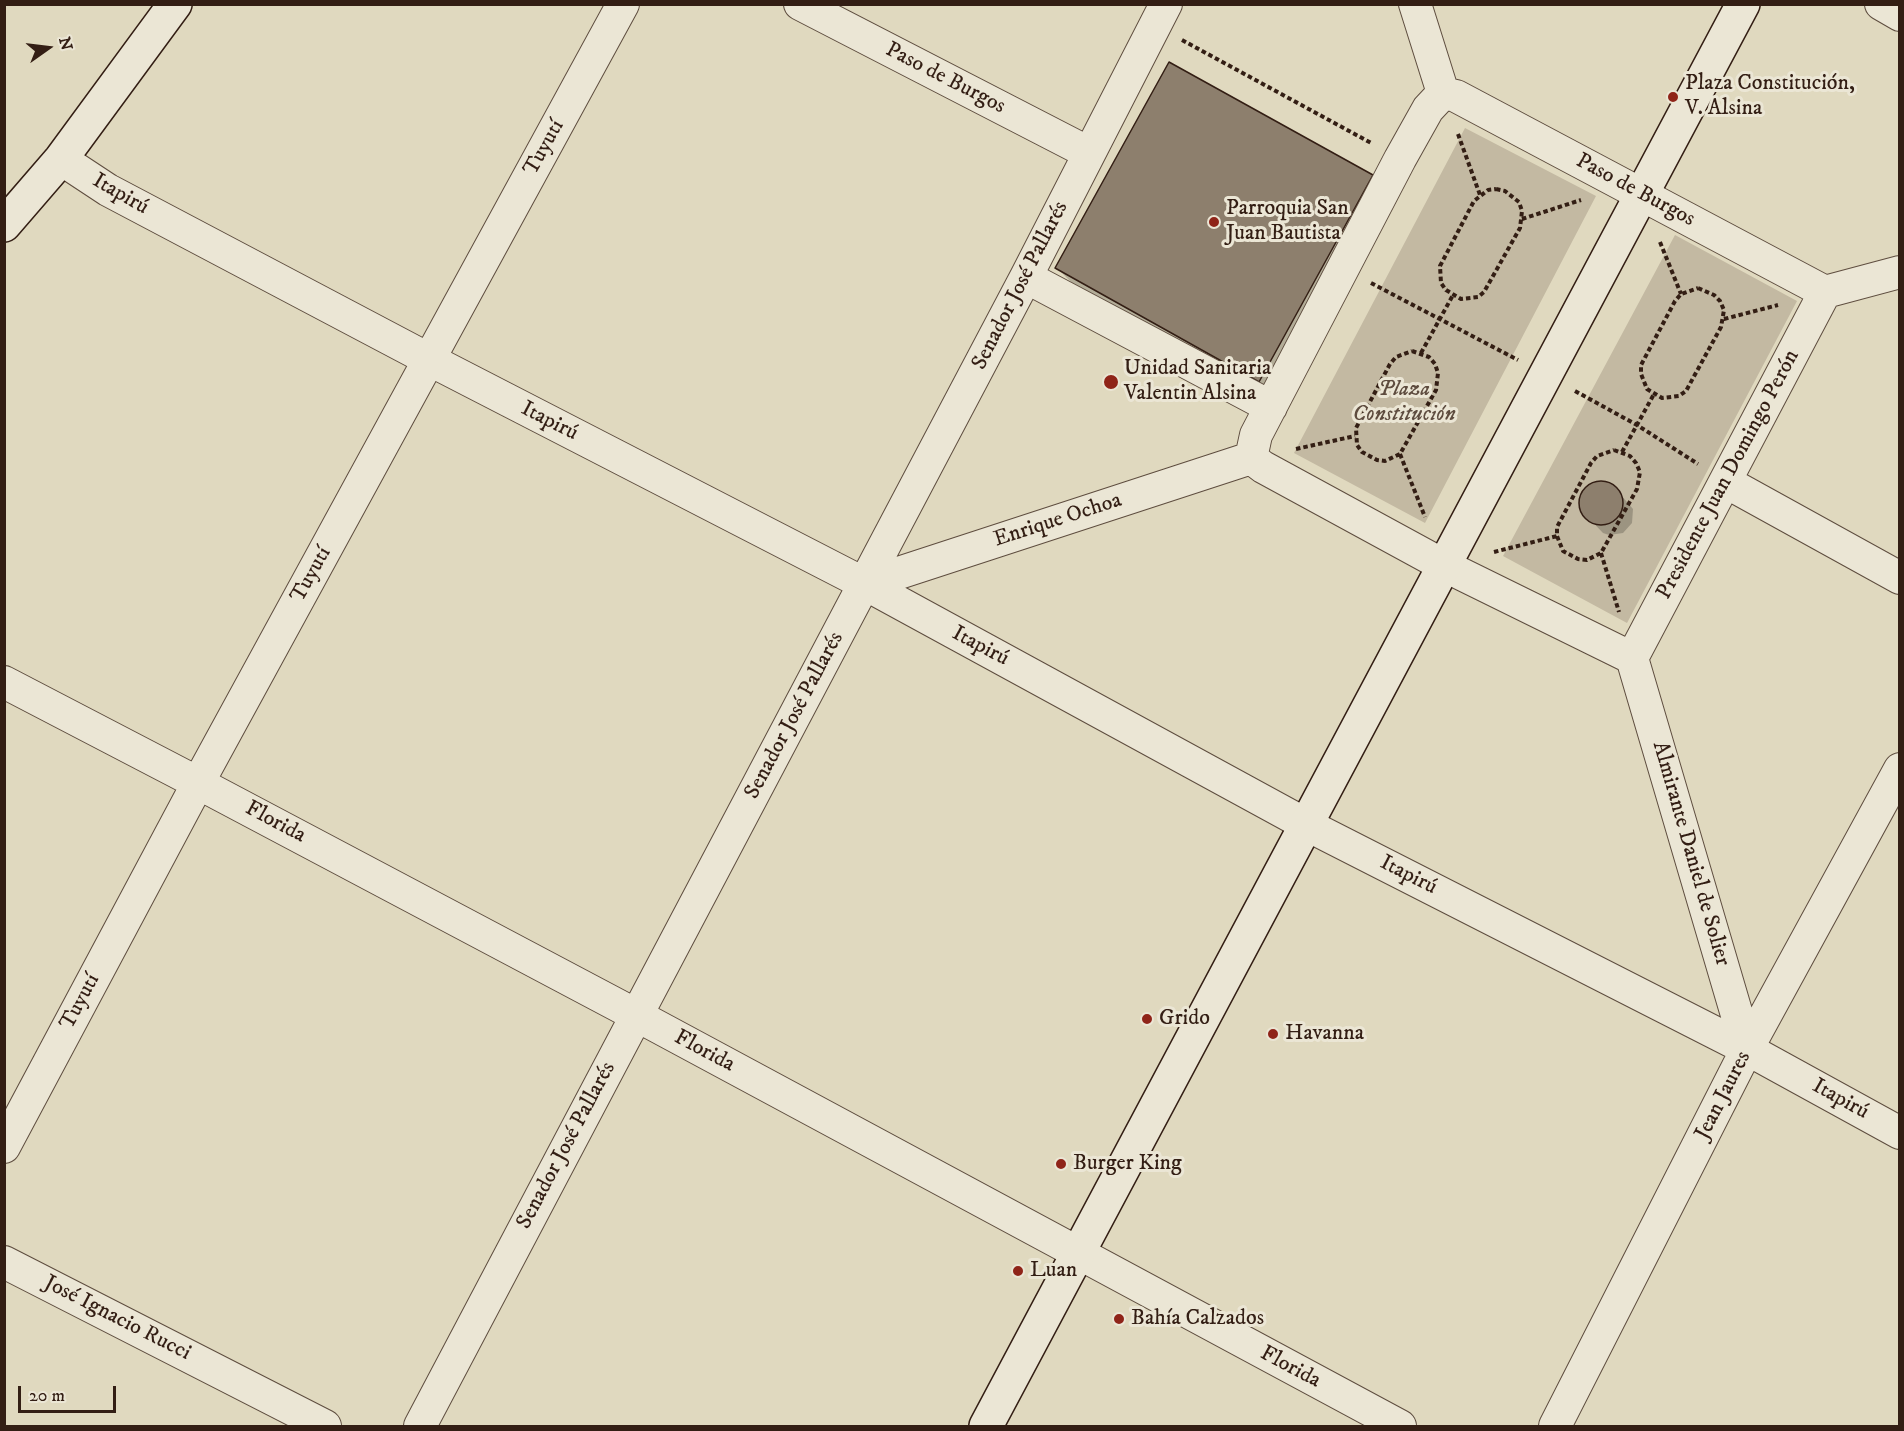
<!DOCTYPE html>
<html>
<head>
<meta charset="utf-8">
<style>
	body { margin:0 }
	#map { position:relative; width:1904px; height:1431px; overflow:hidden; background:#e0d9bf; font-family:"IM FELL DW Pica",serif }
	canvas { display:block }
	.frame { position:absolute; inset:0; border:6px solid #331e14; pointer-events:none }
	.north { position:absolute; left:18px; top:18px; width:60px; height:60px; -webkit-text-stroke:4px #ebe6d5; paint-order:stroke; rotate:76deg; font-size:16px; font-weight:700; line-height:24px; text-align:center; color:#331e14 }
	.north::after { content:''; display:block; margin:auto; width:21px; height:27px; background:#331e14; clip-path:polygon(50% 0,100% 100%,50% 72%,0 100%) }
	.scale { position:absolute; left:18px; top:1386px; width:98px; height:27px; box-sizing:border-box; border:3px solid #331e14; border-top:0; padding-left:8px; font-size:18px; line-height:21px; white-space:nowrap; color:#331e14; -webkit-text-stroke:4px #ebe6d5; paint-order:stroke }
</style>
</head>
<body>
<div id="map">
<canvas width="1904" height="1431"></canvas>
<div class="frame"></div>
<div class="north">N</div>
<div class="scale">20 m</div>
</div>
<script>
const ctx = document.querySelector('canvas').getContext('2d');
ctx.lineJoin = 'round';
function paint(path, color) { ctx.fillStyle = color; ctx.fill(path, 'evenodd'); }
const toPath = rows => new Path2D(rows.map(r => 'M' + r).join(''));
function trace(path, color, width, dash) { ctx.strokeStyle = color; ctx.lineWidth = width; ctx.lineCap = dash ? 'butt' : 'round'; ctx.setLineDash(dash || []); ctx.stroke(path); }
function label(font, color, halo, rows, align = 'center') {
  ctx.font = font + ' "IM FELL DW Pica",serif'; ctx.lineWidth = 6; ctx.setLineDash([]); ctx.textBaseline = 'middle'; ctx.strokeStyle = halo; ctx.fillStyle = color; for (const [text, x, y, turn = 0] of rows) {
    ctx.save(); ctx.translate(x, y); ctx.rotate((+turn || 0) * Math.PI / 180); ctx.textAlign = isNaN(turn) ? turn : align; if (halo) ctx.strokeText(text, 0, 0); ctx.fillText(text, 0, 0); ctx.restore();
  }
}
paint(toPath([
	[1465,128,1596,196,1425,523,1294,453],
	[1675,235,1797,301,1627,623,1503,556]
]), '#c3b9a2');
paint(toPath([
	[1372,176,1393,198,1281,402,1079,290,1057,268],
	[1600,482,1613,486,1633,509,1632,523,1623,533,1609,535,1603,533,1582,511,1581,497,1584,491,1594,483]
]), '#0003');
const building = toPath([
	[1169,62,1373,175,1259,382,1055,268,1169,62],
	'1579 503a22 22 0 1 1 44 0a22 22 0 1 1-44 0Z'
]);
paint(building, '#8d7f6d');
trace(building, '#331e14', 1.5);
const street = toPath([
	[800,4,1089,153],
	[1415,4,1443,93],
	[1881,4,1900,15],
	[1443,93,1456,96,1825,292],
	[61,159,108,190,430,360,865,584,1307,825,1747,1049,1900,1133],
	[1026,277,1271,407],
	[1825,292,1900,272],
	[1251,458,1263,467,1443,565,1632,658],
	[1251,458,1256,435,1400,159,1428,109,1443,93],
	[1726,482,1900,578],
	[865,584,1251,458],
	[1632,658,1825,292],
	[1632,658,1747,1049],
	[4,682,198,783,636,1015,1400,1426],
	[4,1147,198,783,623,4],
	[4,1262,325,1426],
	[420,1426,1026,277,1166,4],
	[1555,1426,1747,1049,1900,769]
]);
const secondary = toPath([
	[4,225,61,159,175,4],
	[986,1426,1743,4]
]);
trace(street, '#5e4d3f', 34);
trace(secondary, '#331e14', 36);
trace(toPath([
	[1182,40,1373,144],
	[1458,134,1480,195],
	[1496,189,1505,191,1519,202,1522,211,1520,228,1484,292,1478,297,1461,299,1446,290,1441,283,1440,266,1474,201,1488,190,1496,189],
	[1522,219,1581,200],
	[1660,242,1681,294],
	[1371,283,1518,360],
	[1698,288,1714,295,1720,301,1724,310,1721,327,1686,391,1679,396,1662,398,1647,389,1641,374,1641,365,1675,301,1681,294,1698,288],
	[1724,319,1778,305],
	[1412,351,1429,357,1435,364,1438,373,1436,390,1400,454,1385,461,1377,460,1362,452,1357,445,1356,428,1390,364,1396,357,1412,351],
	[1421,353,1453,295],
	[1575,391,1637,425,1698,464],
	[1296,449,1355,436],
	[1614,450,1630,456,1636,463,1640,472,1637,489,1601,553,1587,560,1578,559,1563,551,1557,536,1557,527,1591,463,1597,456,1614,450],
	[1622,452,1654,394],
	[1400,454,1425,517],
	[1494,552,1557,536],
	[1601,553,1619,612]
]), '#331e14', 4, [4.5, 3]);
trace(street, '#ebe6d5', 32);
trace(secondary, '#ebe6d5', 33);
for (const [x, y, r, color] of [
	[1673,97,6,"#8f2418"],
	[1214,222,6,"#8f2418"],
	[1111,382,8,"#8f2418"],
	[1147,1019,6,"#8f2418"],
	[1273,1034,6,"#8f2418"],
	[1061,1164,6,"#8f2418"],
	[1018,1271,6,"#8f2418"],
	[1119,1319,6,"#8f2418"]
]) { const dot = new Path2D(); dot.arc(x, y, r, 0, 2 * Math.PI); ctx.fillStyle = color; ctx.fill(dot); trace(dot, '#ebe6d5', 2); }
label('22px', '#331e14', '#ebe6d5', [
	["Paso de Burgos",945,79,27],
	["Tuyutí",545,148,-61],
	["Paso de Burgos",1635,191,28],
	["Itapirú",120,195,30],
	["Senador José Pallarés",1021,286,-63],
	["Itapirú",549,422,27],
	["Presidente Juan Domingo Perón",1729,475,-62],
	["Enrique Ochoa",1058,521,-18],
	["Tuyutí",312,575,-61],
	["Itapirú",980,647,28],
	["Senador José Pallarés",795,716,-62],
	["Florida",275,823,28],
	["Almirante Daniel de Solier",1690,854,74],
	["Itapirú",1408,876,27],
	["Tuyutí",81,1002,-62],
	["Florida",704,1052,28],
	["Jean Jaures",1724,1096,-63],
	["Itapirú",1840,1100,29],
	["Senador José Pallarés",567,1146,-62],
	["José Ignacio Rucci",117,1319,27],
	["Florida",1290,1368,28]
]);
label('22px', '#331e14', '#ebe6d5', [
	["Plaza Constitución,",1685,84],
	["V. Alsina",1685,109],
	["Parroquia San",1226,209],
	["Juan Bautista",1226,234],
	["Unidad Sanitaria",1124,369],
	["Valentin Alsina",1124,394],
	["Grido",1159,1019],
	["Havanna",1285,1034],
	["Burger King",1073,1164],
	["Luan",1030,1271],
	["Bahía Calzados",1131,1319]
], 'left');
label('italic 22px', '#5e4c3f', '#ebe6d5', [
	["Plaza",1404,390],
	["Constitución",1404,415]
]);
</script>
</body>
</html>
